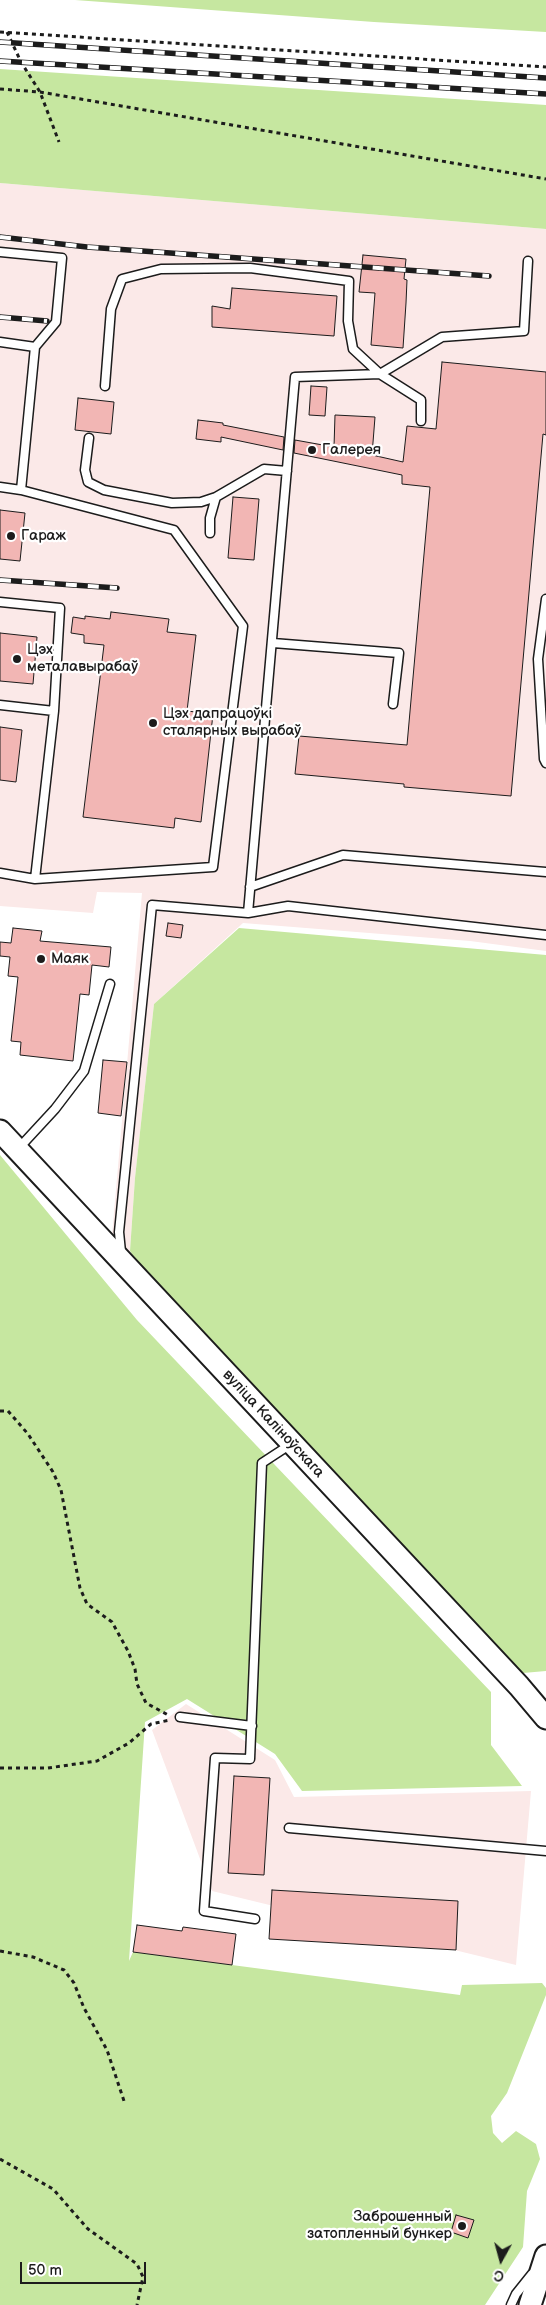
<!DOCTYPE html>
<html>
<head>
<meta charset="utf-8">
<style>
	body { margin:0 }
	#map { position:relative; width:546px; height:2305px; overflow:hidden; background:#fff; font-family:"Balsamiq Sans",sans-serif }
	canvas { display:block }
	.north { position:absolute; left:476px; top:2235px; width:50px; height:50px; -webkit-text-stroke:4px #fff; paint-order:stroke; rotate:187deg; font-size:14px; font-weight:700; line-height:20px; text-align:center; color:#1c1c1c }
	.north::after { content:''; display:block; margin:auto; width:18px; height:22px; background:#1c1c1c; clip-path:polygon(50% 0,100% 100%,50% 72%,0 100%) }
	.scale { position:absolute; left:20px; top:2262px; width:126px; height:22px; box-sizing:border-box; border:2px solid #1c1c1c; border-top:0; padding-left:6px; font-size:15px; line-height:18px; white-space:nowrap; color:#1c1c1c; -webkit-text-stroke:4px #fff; paint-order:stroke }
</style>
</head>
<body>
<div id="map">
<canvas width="546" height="2305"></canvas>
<div class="north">С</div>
<div class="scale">50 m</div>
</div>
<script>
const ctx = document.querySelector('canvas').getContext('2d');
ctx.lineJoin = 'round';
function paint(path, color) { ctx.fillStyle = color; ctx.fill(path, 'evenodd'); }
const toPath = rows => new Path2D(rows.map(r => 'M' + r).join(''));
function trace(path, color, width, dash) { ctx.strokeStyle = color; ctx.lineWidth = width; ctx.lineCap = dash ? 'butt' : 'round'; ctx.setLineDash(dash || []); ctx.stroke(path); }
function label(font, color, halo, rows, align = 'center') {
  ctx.font = font + ' "Balsamiq Sans",sans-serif'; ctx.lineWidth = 4.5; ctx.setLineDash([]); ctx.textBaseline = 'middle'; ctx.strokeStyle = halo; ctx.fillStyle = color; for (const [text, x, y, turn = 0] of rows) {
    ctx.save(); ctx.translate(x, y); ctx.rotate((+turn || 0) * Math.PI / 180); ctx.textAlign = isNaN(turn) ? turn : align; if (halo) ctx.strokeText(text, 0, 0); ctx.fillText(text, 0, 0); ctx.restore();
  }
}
paint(toPath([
	[0,183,546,229,546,951,470,941,243,923,154,1004,135,1178,130,1251,126,1255,112,1235,142,893,97,892,93,913,0,906],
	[186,1704,275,1760,294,1797,531,1791,516,1965,212,1891,152,1730]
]), '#fbe9e8');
paint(toPath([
	[75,0,546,0,546,32,374,22],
	[0,69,546,105,546,229,0,183],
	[239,928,546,955,546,1671,523,1673,501,1657,144,1274,130,1251,135,1178,154,1004],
	[0,1155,137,1320,491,1692,491,1745,522,1786,302,1791,275,1754,187,1699,145,1722,129,1961,133,1952,460,1995,462,1985,542,1983,546,1988,546,1995,507,2093,491,2116,493,2133,502,2143,516,2131,536,2144,540,2159,527,2191,523,2247,485,2305,0,2305]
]), '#c6e7a0');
const building = toPath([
	[363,255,406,259,404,279,407,280,406,303,403,348,371,345,375,293,359,292,363,255],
	[232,288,337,296,334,336,212,327,212,306,230,309,232,288],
	[442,362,546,372,546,435,543,434,511,796,404,787,404,784,295,774,299,736,407,745,430,487,402,484,402,475,294,453,295,440,334,447,335,415,375,417,372,455,403,462,407,426,436,429,442,362],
	[311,386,327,387,325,416,309,415,311,386],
	[78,398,114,402,111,434,75,430,78,398],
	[198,420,223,423,223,425,284,437,283,450,221,437,221,442,196,439,198,420],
	[233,497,259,499,254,560,228,558,233,497],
	[0,510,25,513,20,561,0,559,0,510],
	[111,612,169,619,167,632,196,635,187,711,213,714,201,822,175,818,174,828,83,817,104,645,84,643,84,635,71,633,73,617,85,619,85,616,110,619,111,612],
	[0,633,37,637,33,684,0,681,0,633],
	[0,727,22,730,16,782,0,780,0,727],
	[168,923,183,925,181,938,166,936,168,923],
	[13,928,42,931,40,941,111,947,109,967,92,965,89,995,80,994,73,1061,20,1055,21,1042,11,1041,18,977,8,976,10,957,0,956,0,942,11,943,13,928],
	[103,1060,127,1062,121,1116,98,1113,103,1060],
	[234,1776,270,1778,264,1875,228,1873,234,1776],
	[272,1890,458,1901,456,1950,269,1939,272,1890],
	[137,1925,182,1931,183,1927,236,1934,232,1965,133,1952,137,1925],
	[456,2215,474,2220,468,2238,451,2232,456,2215]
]);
paint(building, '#f2b6b4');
trace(building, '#1c1c1c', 1);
const lane = toPath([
	[0,252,62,258,56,322,35,347,21,490,174,530,243,626,213,867,35,879,0,873],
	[0,342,35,347],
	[105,386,111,309,122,279,161,269,250,268,349,281,348,321,353,349,380,374,421,400,421,421],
	[89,438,85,470,88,482,104,490,172,503,201,502,216,497],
	[0,487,21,490],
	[210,533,210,518,216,497,264,469,287,471],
	[546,599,538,659,544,759,546,763],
	[0,602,60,608,54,711,35,879],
	[273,643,399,653,393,704],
	[0,705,54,711],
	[250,887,343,855,546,872],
	[248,913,295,377,380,374,442,337,524,331,528,261],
	[18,1149,55,1109,84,1071,110,984],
	[121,1252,119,1232,152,905,248,913,288,906,546,935],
	[180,1717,252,1726],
	[289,1828,546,1851],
	[255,1919,204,1911,215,1758,250,1759,262,1463,291,1444],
	[511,2305,516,2294,532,2274]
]);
const secondary = toPath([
	[0,1131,519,1686,546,1718],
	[530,2305,546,2256]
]);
trace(lane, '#1c1c1c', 11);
trace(secondary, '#1c1c1c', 25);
trace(toPath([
	[0,32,546,67],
	[7,32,21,62,40,92,59,142],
	[0,89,40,92,546,179],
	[0,1411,8,1411,28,1434,53,1472,61,1490,80,1588,87,1604,112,1622,128,1651,135,1669,137,1684,146,1703,170,1716],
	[0,1768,48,1768,97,1761,129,1743,151,1724,170,1720],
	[0,1951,33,1957,64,1970,74,1983,84,2008,107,2050,125,2104],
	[0,2159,53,2189,88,2229,137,2264,143,2277,137,2305]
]), '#1c1c1c', 3, [4, 4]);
trace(lane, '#fff', 8);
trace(secondary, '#fff', 21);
const rail = toPath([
	[0,42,546,78],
	[0,61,546,94],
	[0,237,87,247,489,276],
	[0,317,47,321],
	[0,580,117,588]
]);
trace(rail, '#1c1c1c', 5.5);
trace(rail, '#fff', 4, [11]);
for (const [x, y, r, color] of [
	[312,450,5,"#1c1c1c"],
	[11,536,5,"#1c1c1c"],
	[17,659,5,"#1c1c1c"],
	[153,723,5,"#1c1c1c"],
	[41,959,5,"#1c1c1c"],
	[462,2226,5,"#1c1c1c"]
]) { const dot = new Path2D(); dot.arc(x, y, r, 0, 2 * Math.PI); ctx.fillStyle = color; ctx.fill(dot); trace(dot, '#fff', 2); }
label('15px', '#1c1c1c', '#fff', [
	["Галерея",322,450],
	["Гараж",21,536],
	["Цэх",27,650],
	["металавырабаў",27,667],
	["Цэх дапрацоўкі",163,714],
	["сталярных вырабаў",163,731],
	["Маяк",51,959],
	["Заброшенный",452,2217,"right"],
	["затопленный бункер",452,2234,"right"]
], 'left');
label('15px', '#1c1c1c', '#fff', [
	["вуліца Каліноўскага",273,1424,47]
]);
</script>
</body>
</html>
